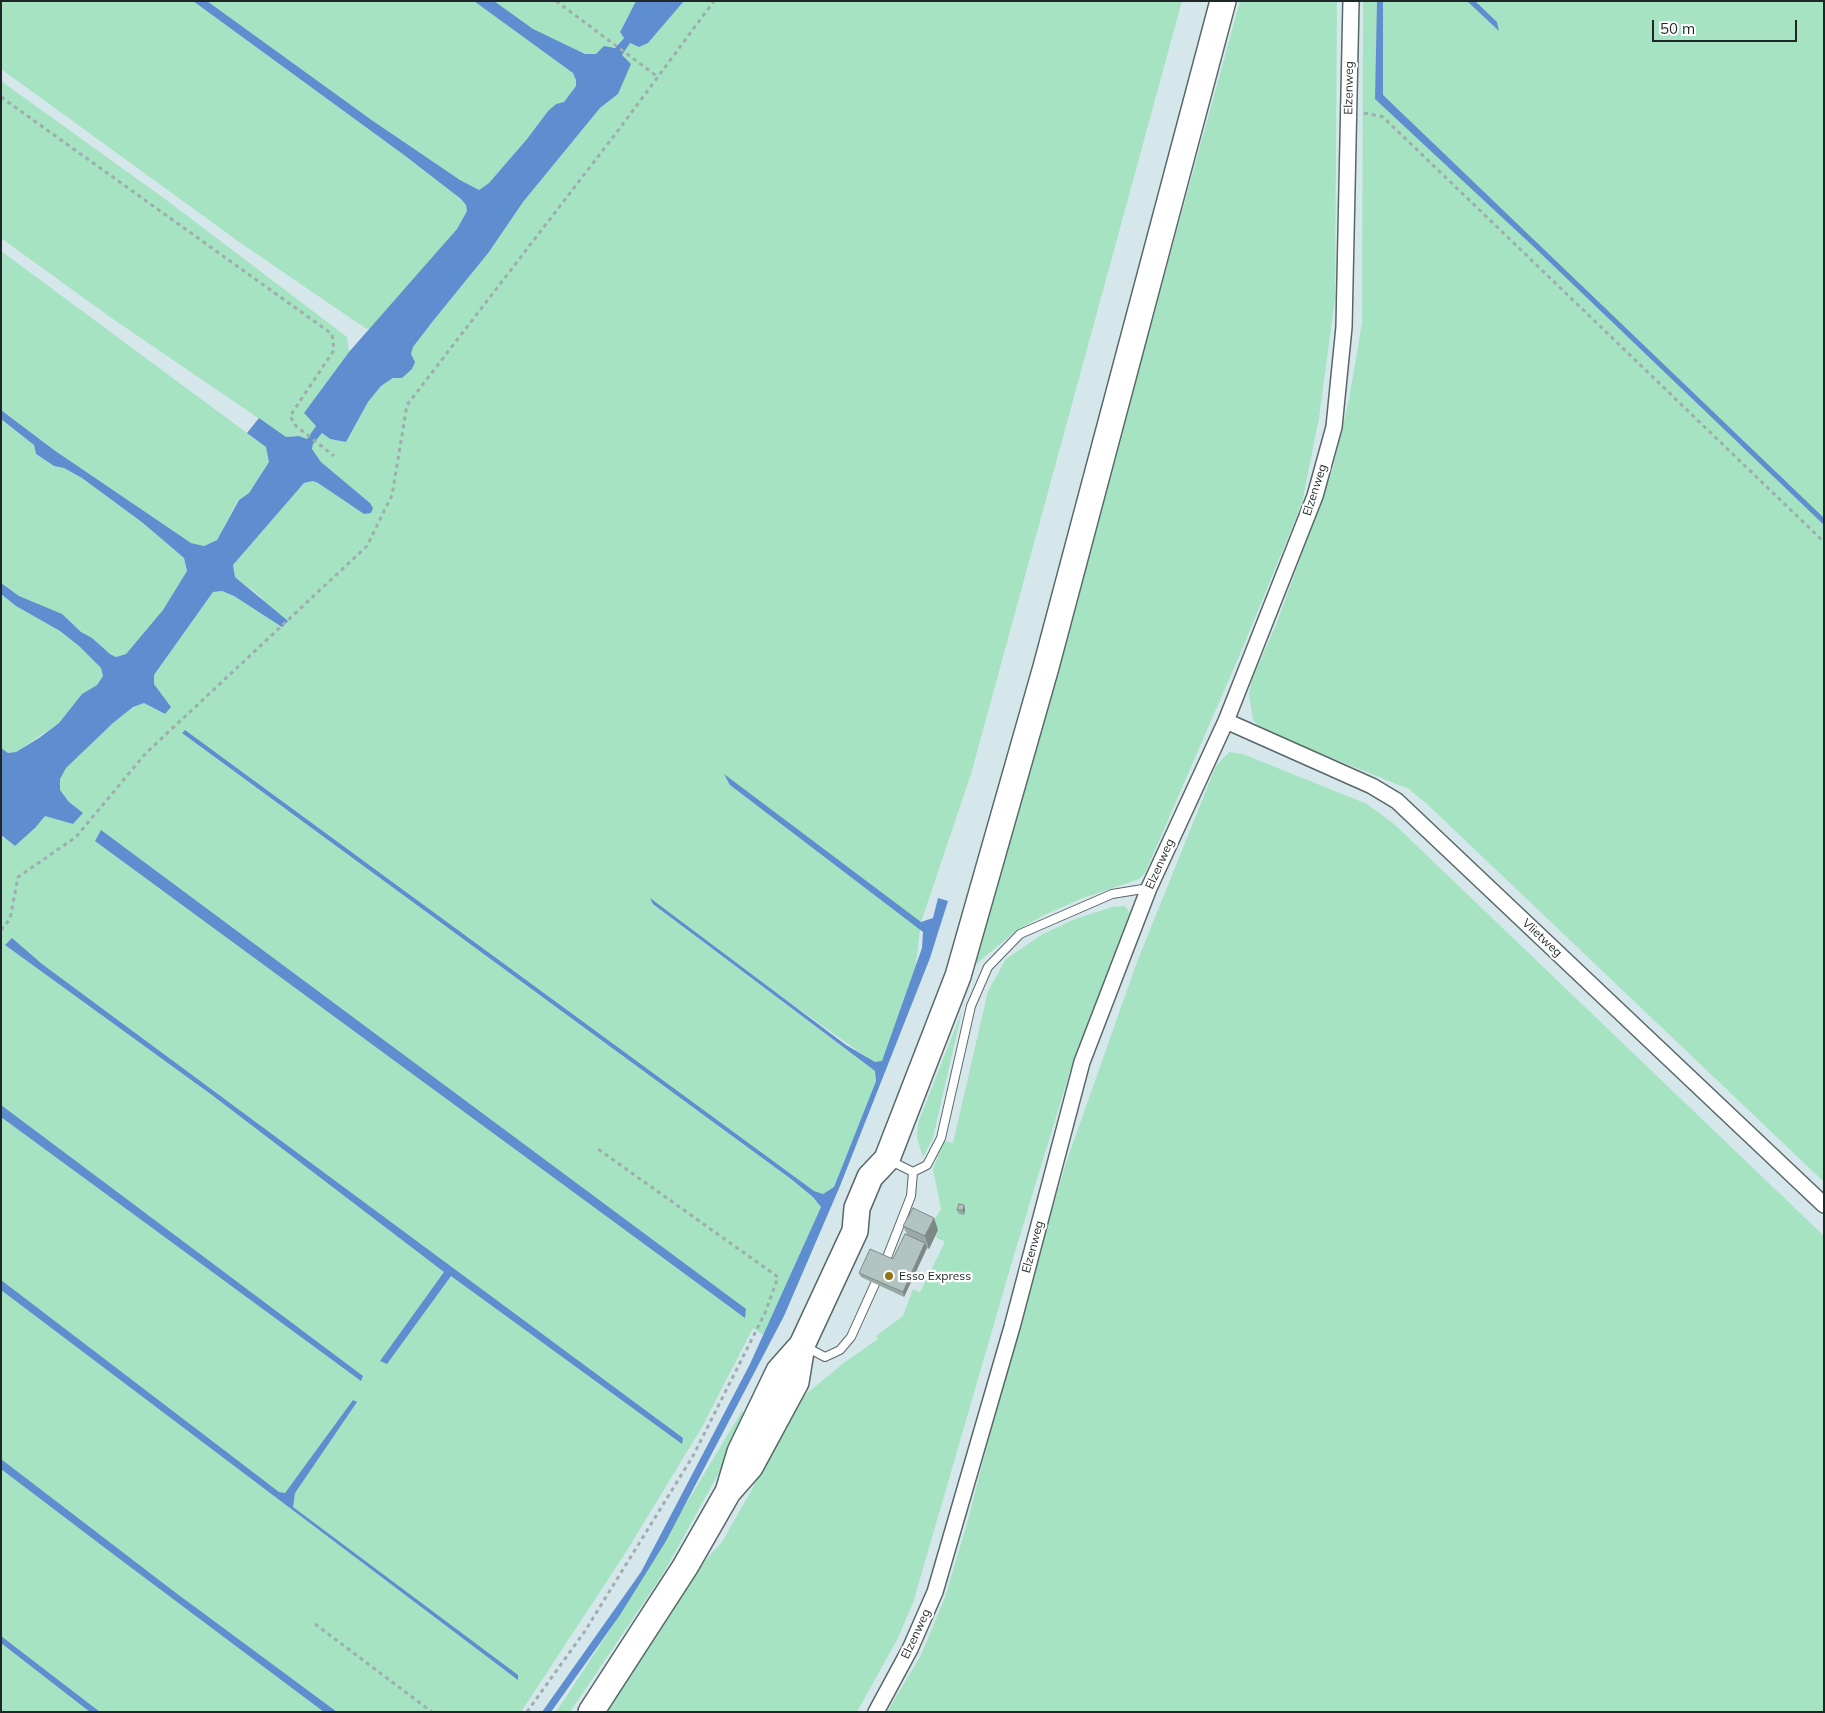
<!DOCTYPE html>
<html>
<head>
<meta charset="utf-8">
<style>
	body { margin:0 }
	#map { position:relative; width:1825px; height:1713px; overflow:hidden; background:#d5e7ea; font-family:Mulish,sans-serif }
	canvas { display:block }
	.frame { position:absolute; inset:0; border:2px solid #1f2627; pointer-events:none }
	.scale { position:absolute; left:1652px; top:20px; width:145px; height:22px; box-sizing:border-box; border:2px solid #1f2627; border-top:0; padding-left:6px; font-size:15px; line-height:18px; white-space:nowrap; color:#1f2627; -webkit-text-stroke:4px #fff; paint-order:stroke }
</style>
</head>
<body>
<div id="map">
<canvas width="1825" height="1713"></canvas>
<div class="frame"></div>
<div class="scale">50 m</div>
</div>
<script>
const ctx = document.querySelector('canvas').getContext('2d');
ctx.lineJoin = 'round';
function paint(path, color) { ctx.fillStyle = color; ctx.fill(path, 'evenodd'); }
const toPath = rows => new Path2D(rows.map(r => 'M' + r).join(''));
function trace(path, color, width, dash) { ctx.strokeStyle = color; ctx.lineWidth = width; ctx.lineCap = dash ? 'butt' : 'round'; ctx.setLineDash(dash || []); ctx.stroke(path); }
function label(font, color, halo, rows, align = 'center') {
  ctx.font = font + ' Mulish,sans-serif'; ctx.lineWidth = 4.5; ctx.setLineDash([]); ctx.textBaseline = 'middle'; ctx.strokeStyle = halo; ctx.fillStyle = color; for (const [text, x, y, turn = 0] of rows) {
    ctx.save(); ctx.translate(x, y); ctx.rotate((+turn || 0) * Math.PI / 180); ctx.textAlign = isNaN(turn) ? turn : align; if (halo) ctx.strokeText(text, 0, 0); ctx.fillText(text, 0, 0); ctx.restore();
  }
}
paint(toPath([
	[1,1,193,1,404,155,461,199,466,205,467,211,457,229,429,262,370,329,365,328,242,244,1,69],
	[207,1,636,1,620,31,624,38,576,79,576,86,564,102,556,104,548,111,527,139,489,183,479,190,460,180,373,121],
	[684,1,1182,1,971,774,921,922,914,980,882,1068,679,924,875,1071,876,1081,834,1187,823,1194,813,1191,185,730,791,1179,813,1197,821,1207,763,1335,753,1328,702,1427,626,1552,521,1712,1,1712,1,836,15,846,35,828,45,815,73,824,83,813,69,802,60,790,60,779,65,768,113,723,133,707,144,703,164,714,171,707,154,684,154,675,213,592,222,591,234,596,282,627,260,596,235,577,233,565,304,483,313,481,318,483,364,514,370,503,321,462,312,449,313,444,322,433,330,439,346,442,368,402,381,386,393,378,402,378,413,347,433,321,489,252,523,202,600,108,618,94,630,64,621,55,630,43,639,47,648,43],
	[1240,1,1337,1,1335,299,1319,418,1302,503,1243,647,1145,873,1139,879,1083,898,1046,914,1017,930,975,965],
	[1363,1,1824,1,1824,1182,1428,805,1409,789,1279,737,1263,730,1253,720,1249,695,1252,679,1276,625,1333,468,1349,399,1362,323],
	[1,81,165,199,347,337,349,352,304,413,316,426,307,439,299,436,286,437,110,317,1,238],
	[1,251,266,447,269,462,249,493,238,500,217,540,204,546,191,543,54,450,1,410],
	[1,419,34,445,36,454,54,466,64,468,82,478,143,523,184,558,187,571,181,583,163,610,126,654,116,657,110,654,72,625,19,596,1,583],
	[1,594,16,606,60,631,79,646,101,668,103,676,97,685,82,694,59,723,16,752,8,753,1,748],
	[1229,752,1243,754,1367,804,1394,824,1824,1236,1824,1712,887,1712,921,1655,945,1597,968,1520,1017,1328,1066,1163,1137,962,1216,766],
	[1125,906,1130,913,1070,1071,1014,1255,913,1603,898,1638,857,1712,602,1712,687,1580,722,1542,806,1394,845,1362,878,1339,876,1336,903,1316,913,1289,920,1292,945,1242,936,1237,939,1229,931,1225,941,1209,933,1169,944,1141,953,1143,988,991,1006,959,1043,934,1075,919,1112,907],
	[962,1011,933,1138,923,1157,917,1138,918,1123],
	[742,1411,751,1415,663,1574,570,1712,556,1712,612,1627]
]), '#a5e3c2');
paint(toPath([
	[193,1,207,1,373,121,460,180,479,190,489,183,527,139,548,111,556,104,564,102,576,86,576,80,573,73,474,1,494,1,533,29,585,54,596,54,604,46,615,48,624,38,620,32,636,1,684,1,648,43,639,47,630,43,622,55,631,64,618,94,600,108,523,202,489,252,433,321,413,347,411,354,415,362,412,369,402,378,393,378,381,386,368,402,346,442,330,439,322,433,313,444,312,449,321,462,370,503,373,508,371,513,364,514,318,483,313,481,304,483,233,565,235,577,288,621,282,627,234,596,222,591,213,592,154,675,154,684,171,707,165,714,144,703,133,707,113,723,66,768,60,779,60,790,69,802,83,813,73,824,45,816,35,828,15,846,1,835,1,748,8,753,16,752,39,738,59,723,82,694,97,685,103,676,101,668,79,646,60,631,16,606,1,594,1,583,19,596,62,614,81,632,92,638,110,654,116,657,126,654,163,610,187,571,184,558,143,523,82,478,64,468,54,466,36,454,34,445,1,419,1,410,54,450,191,543,204,546,217,540,239,500,249,493,269,462,266,447,247,433,259,418,286,437,299,436,307,439,316,426,304,413,349,352,457,229,467,211,466,205,461,199,404,155],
	[1377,1,1383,1,1383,95,1824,518,1824,525,1535,248,1375,99],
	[1467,1,1475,1,1497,22,1499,31],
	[185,730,814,1191,823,1194,834,1187,876,1081,875,1071,653,904,650,898,846,1045,875,1062,882,1061,922,948,923,932,730,785,724,774,921,922,933,918,938,898,948,901,930,958,840,1186,784,1316,666,1541,620,1615,551,1712,542,1712,641,1572,750,1364,821,1207,813,1197,791,1179,182,733],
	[101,830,746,1309,745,1318,95,841],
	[12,938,42,964,683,1438,682,1444,451,1276,387,1364,380,1361,444,1272,212,1095,5,945],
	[1,1105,363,1376,361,1381,1,1117],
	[1,1280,279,1492,285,1493,353,1400,357,1402,295,1493,293,1507,518,1675,518,1680,1,1290],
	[1,1459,172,1590,337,1712,324,1712,117,1557,1,1469],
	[1,1636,100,1712,90,1712,1,1643]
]), '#5f8ed0');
const service = toPath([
	[913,1172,927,1165,941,1138,971,1006,988,967,1020,934,1112,894,1149,888],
	[884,1265,911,1196,913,1172,891,1161],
	[806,1347,825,1357,840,1350,851,1337,879,1275]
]);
const minor = toPath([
	[1226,721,1372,786,1397,801,1824,1205],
	[876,1712,910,1649,935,1592,1012,1327,1082,1062,1149,888,1226,721,1315,496,1334,427,1344,327,1351,1]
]);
const primary = toPath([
	[728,1492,740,1452,779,1371,802,1345,855,1231,857,1208,870,1177,887,1159,958,976,1046,667,1223,1],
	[591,1712,685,1567,728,1492,750,1467,796,1382,802,1345]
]);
trace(service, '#57676a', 10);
trace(minor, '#57676a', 18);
trace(primary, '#57676a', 28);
trace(toPath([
	[556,1,658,77],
	[1,97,332,334,334,350,290,416,296,426,334,456],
	[1364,113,1383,117,1824,542],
	[1,930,10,919,18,877,76,837,146,753,367,546,392,495,407,405,620,128,714,1],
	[315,1624,432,1712],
	[527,1712,585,1631,693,1456,765,1313,778,1277,598,1149]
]), '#9eadaf', 3, [4, 4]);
trace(service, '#fff', 8);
trace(minor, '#fff', 15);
trace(primary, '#fff', 25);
paint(toPath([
	[964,1205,965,1210,964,1215,959,1214,957,1210],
	[934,1218,938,1230,929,1249,927,1248,904,1297,861,1277,859,1273,893,1259,907,1234,903,1226]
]), '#99a9a6');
paint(toPath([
	[964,1205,965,1210,964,1215,963,1210],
	[934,1218,938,1230,929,1249,925,1236],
	[925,1243,927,1248,904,1297,903,1292]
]), '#7d8987');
const building = toPath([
	[959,1204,964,1205,963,1210,957,1210,959,1204],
	[913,1208,934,1218,925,1236,903,1226,913,1208],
	[905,1234,925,1243,903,1292,859,1273,870,1249,893,1259,905,1234]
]);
paint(building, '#b2c4c1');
trace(building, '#7d8987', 1);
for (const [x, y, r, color] of [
	[889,1276,5,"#91741a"]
]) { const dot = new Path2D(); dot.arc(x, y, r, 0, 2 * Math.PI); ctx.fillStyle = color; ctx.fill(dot); trace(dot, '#fff', 2); }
label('12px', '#1f2627', '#fff', [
	["Elzenweg",1349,88,-89],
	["Elzenweg",1315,490,-72],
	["Elzenweg",1160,864,-66],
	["Vlietweg",1542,938,43],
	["Elzenweg",1033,1247,-75],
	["Elzenweg",916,1634,-65]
]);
label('12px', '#1f2627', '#fff', [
	["Esso Express",899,1276]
], 'left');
</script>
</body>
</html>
